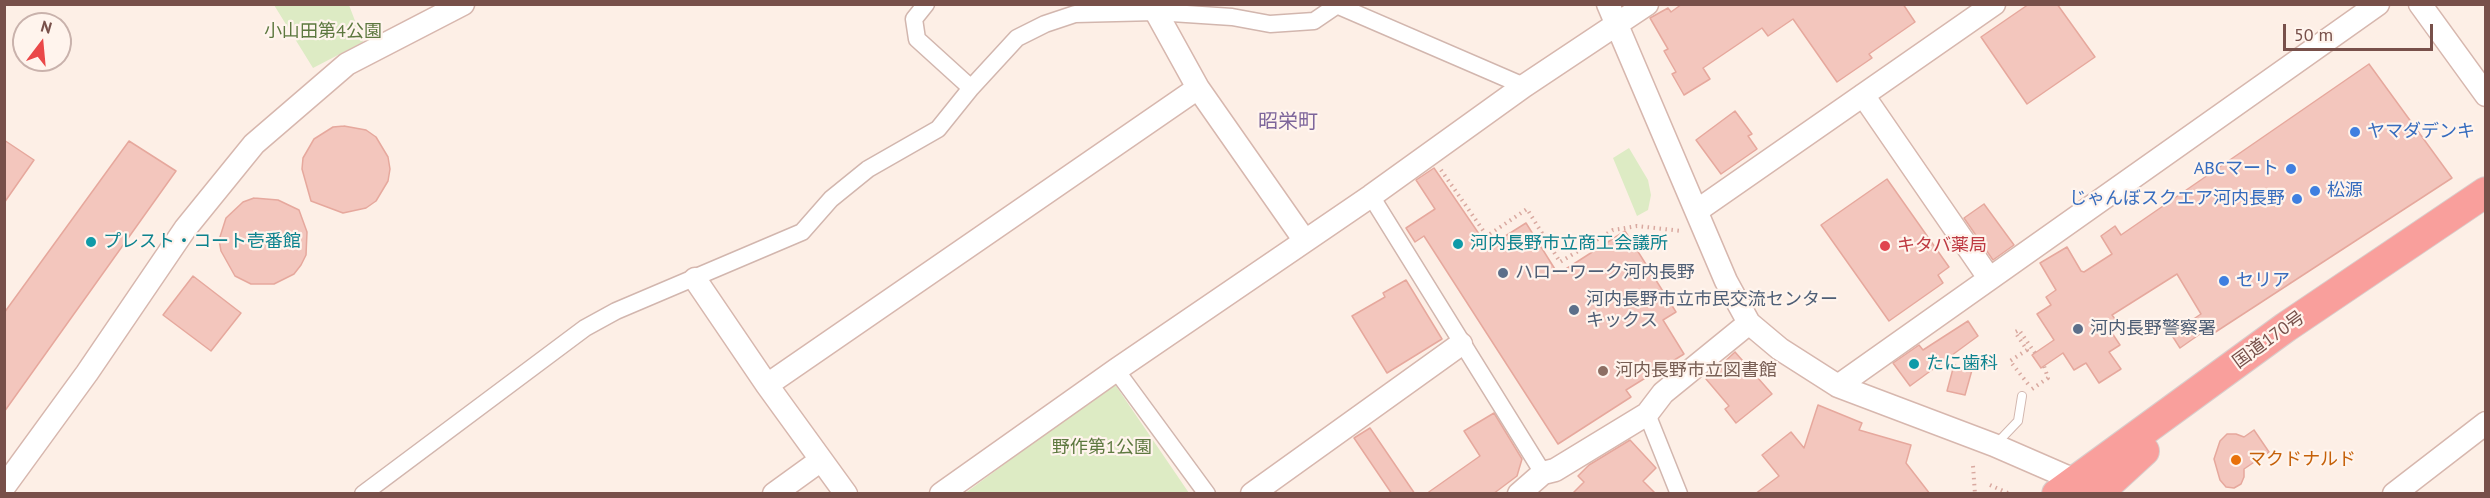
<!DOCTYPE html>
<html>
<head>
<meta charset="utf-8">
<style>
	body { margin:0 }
	#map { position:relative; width:2490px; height:498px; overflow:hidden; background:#fdefe6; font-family:"PT Sans",sans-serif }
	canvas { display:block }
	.frame { position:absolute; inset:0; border:6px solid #78504a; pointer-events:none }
	.north { position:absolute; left:12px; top:12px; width:60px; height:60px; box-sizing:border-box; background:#fff4ed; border:2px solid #c9b2ac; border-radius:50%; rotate:16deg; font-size:16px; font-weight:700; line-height:24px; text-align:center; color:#78504a }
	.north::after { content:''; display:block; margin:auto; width:21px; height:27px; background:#ea4849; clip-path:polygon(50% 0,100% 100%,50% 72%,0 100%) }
	.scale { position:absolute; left:2283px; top:24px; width:150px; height:27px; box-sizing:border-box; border:3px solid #78504a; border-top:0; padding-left:8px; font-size:18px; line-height:21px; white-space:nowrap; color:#78504a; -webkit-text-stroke:4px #fff4ed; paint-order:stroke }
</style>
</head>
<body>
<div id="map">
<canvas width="2490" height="498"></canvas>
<div class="frame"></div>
<div class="north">N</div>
<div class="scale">50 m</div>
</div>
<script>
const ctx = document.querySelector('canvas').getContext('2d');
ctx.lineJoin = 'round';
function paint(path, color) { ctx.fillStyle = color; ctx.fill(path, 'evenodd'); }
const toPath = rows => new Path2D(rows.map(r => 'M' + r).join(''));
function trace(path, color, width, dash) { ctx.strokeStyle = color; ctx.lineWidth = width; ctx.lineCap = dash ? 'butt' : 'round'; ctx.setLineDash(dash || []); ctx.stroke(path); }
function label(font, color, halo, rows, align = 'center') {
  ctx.font = font + ' "PT Sans","Noto Sans JP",sans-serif'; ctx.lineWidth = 4.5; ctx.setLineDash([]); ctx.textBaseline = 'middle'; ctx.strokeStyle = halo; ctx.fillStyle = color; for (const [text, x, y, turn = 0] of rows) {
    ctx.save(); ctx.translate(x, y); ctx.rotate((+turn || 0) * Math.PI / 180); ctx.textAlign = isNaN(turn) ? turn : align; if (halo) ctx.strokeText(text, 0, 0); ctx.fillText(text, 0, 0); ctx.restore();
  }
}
paint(toPath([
	[274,5,349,5,363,42,313,68],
	[1629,148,1648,180,1651,195,1648,210,1637,216,1613,158],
	[1114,383,1189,493,964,494]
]), '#ddebc4');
const building = toPath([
	[1682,4,1903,4,1915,22,1869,54,1872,58,1837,82,1793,19,1768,36,1762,28,1703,68,1710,79,1684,95,1672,74,1676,72,1664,51,1668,49,1650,18,1668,8,1671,12,1682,4],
	[2029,4,2057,4,2095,57,2027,104,1981,37,2029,4],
	[2369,64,2452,178,2214,333,2210,327,2180,348,2171,334,2201,314,2177,274,2112,315,2119,324,2110,330,2120,345,2109,352,2121,369,2099,383,2086,363,2074,370,2063,353,2041,368,2032,355,2054,340,2037,314,2051,305,2046,297,2056,290,2040,263,2067,247,2081,271,2084,272,2112,254,2101,236,2115,226,2121,235,2369,64],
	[1735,111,1752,134,1748,136,1757,149,1721,174,1696,140,1735,111],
	[344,126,366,130,376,137,388,157,390,169,388,181,376,201,366,208,343,213,311,201,302,169,303,158,314,139,333,127,344,126],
	[4,140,34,160,4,203,4,140],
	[129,141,176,171,4,412,4,313,129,141],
	[1434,168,1488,247,1526,223,1558,274,1625,231,1676,312,1663,320,1684,354,1626,390,1631,397,1558,444,1424,236,1415,242,1406,228,1435,209,1416,180,1434,168],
	[1887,179,1949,267,1938,275,1943,283,1889,321,1821,225,1887,179],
	[254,198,278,200,299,210,307,232,306,255,301,265,294,274,274,284,251,284,235,276,221,251,219,240,226,218,243,202,254,198],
	[1984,204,2014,245,1993,260,1964,218,1984,204],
	[193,276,241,313,211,351,163,315,193,276],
	[1406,280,1442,339,1387,373,1352,316,1385,297,1383,293,1406,280],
	[1968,321,1978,336,1910,386,1893,363,1919,345,1923,350,1968,321],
	[1735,352,1772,394,1736,423,1725,409,1729,406,1706,379,1735,352],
	[1954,365,1972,370,1965,395,1947,391,1954,365],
	[1818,405,1862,423,1859,430,1911,445,1906,463,1930,494,1755,494,1779,476,1762,455,1791,432,1804,448,1818,405],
	[1494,413,1522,459,1517,476,1493,494,1426,494,1480,456,1464,431,1494,413],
	[1370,428,1415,494,1392,494,1354,438,1370,428],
	[2254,430,2269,452,2244,469,2244,477,2241,484,2234,488,2226,487,2220,480,2214,459,2220,441,2227,434,2236,434,2244,437,2254,430],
	[1630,440,1656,468,1643,481,1656,494,1572,494,1584,482,1578,476,1589,465,1630,440]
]);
paint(building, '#f3c6bd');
trace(building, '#e6a89d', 1.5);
const lane = toPath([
	[1997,443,2018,421,2022,396]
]);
const street = toPath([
	[1334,4,1524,86],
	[971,88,1017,38,1045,24,1075,14,1156,12,1232,17,1270,24,1314,21,1336,6],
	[1371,196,1543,473],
	[1116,370,1207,494],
	[1647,414,1679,494],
	[363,494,585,328,616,311,802,232,831,199,868,169,938,129,971,88,917,39,914,19,926,4]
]);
const secondary = toPath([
	[1608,4,1726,281,1749,323,1780,349,1838,386,1994,445,2086,485],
	[2420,4,2486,95],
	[1156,12,1198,88,1305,241],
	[1863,95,1989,278],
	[1698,210,1994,4],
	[695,279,767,385,846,494],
	[767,385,1198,88],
	[1838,386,2378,4],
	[4,487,87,373,185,229,254,144,347,64,463,4],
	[774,494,821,460],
	[941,494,1116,370,1371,196,1524,86,1647,4],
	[1252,494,1461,344],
	[1519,494,1543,473,1555,470,1647,414,1663,393,1749,323],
	[2394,494,2486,423]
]);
const highway = toPath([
	[2057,494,2286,327,2486,192],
	[2097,494,2144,451]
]);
trace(lane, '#d2b6ae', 10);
trace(street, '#d2b6ae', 19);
trace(secondary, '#d7b7ae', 25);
trace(highway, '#d9cecc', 32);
trace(toPath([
	[1441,170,1487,236,1527,209,1560,262,1613,230,1637,226,1682,231],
	[2028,384,2010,361,2027,350,2015,332,2019,330,2035,353],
	[2032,389,2048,378,2044,366],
	[1973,466,1975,494],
	[1990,485,2010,494]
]), '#d9a9a0', 4, [1.5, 4.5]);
trace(lane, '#fff', 8);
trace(street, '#fff', 16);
trace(secondary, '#fff', 22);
trace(highway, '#f99f9c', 30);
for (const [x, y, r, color] of [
	[2355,132,6,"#3f7fe0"],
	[2291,169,6,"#3f7fe0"],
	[2315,191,6,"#3f7fe0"],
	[2297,199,6,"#3f7fe0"],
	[91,242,6,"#0f9aa8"],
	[1458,244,6,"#0f9aa8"],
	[1885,246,6,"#e0444e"],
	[1503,273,6,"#5c6f8a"],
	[2224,281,6,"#3f7fe0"],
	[1574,310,6,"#5c6f8a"],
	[2078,329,6,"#5c6f8a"],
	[1914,364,6,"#0f9aa8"],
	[1603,371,6,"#8d6e63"],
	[2236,460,6,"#e8710a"]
]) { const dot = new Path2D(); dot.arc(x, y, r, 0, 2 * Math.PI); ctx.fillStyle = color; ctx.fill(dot); trace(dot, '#fff4ed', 2); }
label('18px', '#5d783f', '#fff4ed', [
	["小山田第4公園",323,32],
	["野作第1公園",1102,448]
]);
label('18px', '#366cbe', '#fff4ed', [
	["ヤマダデンキ",2367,132],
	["ABCマート",2279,169,"right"],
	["松源",2327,191],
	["じゃんぼスクエア河内長野",2285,199,"right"],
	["セリア",2236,281]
], 'left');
label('18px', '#0d838f', '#fff4ed', [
	["プレスト・コート壱番館",103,242],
	["河内長野市立商工会議所",1470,244],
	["たに歯科",1926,364]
], 'left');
label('18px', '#be3a42', '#fff4ed', [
	["キタバ薬局",1897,246]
], 'left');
label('18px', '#4e5e75', '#fff4ed', [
	["ハローワーク河内長野",1515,273],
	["河内長野市立市民交流センター",1586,300],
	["キックス",1586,321],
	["河内長野警察署",2090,329]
], 'left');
label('18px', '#78504a', '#fff4ed', [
	["国道170号",2269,340,-36]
]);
label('18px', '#785e54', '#fff4ed', [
	["河内長野市立図書館",1615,371]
], 'left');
label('18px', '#c56008', '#fff4ed', [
	["マクドナルド",2248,460]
], 'left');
label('20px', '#7d659b', '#fff4ed', [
	["昭栄町",1288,122]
]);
</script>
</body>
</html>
